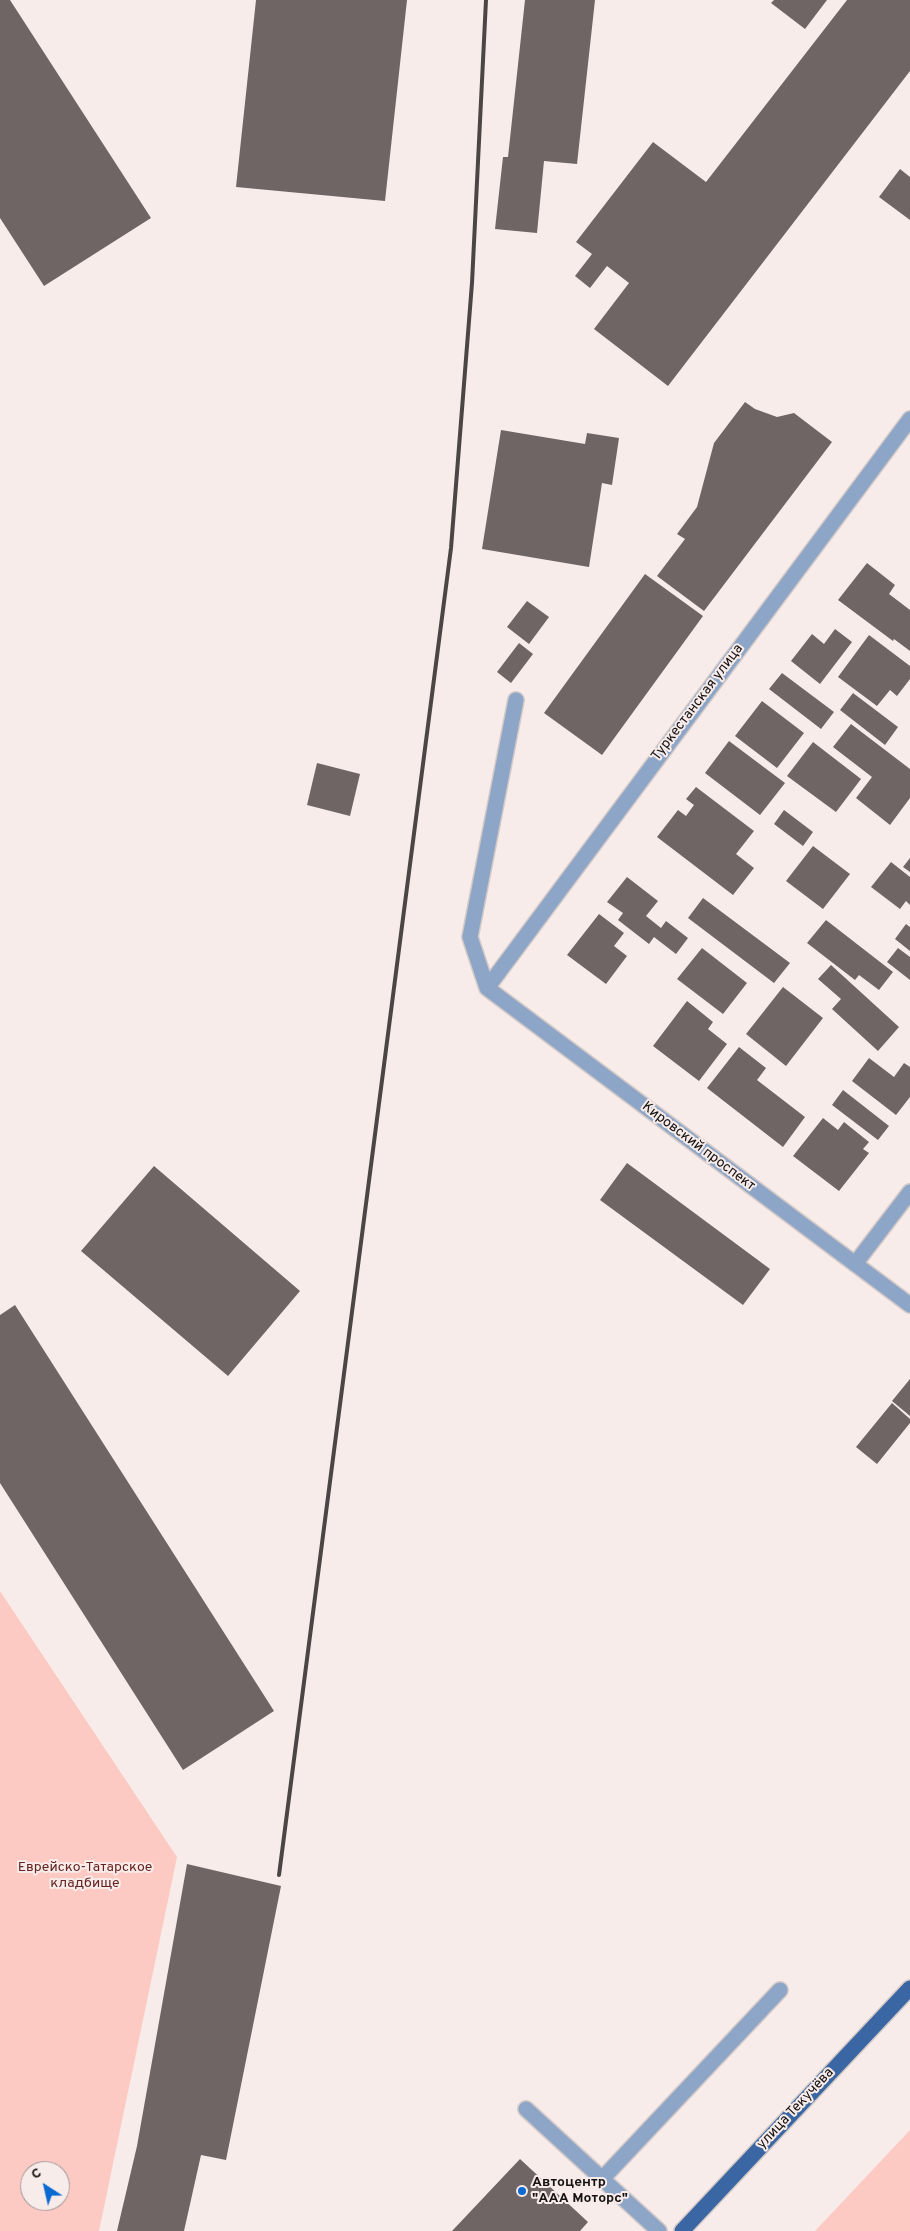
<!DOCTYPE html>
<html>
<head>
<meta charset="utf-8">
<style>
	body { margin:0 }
	#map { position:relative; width:910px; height:2231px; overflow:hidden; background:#f7ecea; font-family:Overpass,sans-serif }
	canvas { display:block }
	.north { position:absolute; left:20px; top:2161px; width:50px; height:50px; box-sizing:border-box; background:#f7ecea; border:1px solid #9d9593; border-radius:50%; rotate:325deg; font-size:14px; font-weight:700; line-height:20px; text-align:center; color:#151211 }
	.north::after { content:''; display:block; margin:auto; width:18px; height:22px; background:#0b6ad2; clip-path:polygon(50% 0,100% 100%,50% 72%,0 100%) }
</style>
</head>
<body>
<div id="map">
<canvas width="910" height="2231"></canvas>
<div class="north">С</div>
</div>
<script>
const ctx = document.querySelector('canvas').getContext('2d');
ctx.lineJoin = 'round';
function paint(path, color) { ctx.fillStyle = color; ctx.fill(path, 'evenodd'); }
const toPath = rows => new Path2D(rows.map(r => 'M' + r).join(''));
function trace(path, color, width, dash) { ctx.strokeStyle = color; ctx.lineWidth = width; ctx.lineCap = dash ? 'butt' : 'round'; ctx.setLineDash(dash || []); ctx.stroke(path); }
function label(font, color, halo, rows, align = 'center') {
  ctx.font = font + ' Overpass,sans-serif'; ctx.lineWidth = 4; ctx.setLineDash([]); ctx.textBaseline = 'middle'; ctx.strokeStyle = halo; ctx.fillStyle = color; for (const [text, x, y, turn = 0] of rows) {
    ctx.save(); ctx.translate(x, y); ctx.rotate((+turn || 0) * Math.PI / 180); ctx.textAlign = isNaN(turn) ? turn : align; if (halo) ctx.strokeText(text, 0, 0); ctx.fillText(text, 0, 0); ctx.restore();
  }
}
paint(toPath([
	[0,1591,177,1857,99,2231,0,2231],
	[30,2171,60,2171,60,2201,30,2201],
	[910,2130,910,2231,815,2231]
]), '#fdcac3');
paint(toPath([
	[0,0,10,0,151,218,44,286,0,218],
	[256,0,407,0,385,201,236,187],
	[525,0,595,0,577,164,544,161,537,233,495,229,503,157,508,157],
	[774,0,827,0,805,29,771,3],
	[847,0,910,0,910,71,668,386,594,329,629,283,607,266,590,288,575,276,592,254,576,242,653,142,706,182],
	[900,169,910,177,910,220,879,197],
	[745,402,755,409,777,417,794,413,832,442,704,611,657,576,685,539,677,534,697,507,714,443],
	[501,430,585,444,587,433,619,438,612,485,602,483,589,567,482,549],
	[867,563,895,585,889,594,910,610,910,651,894,639,893,641,838,600],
	[645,574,703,616,602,755,544,713],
	[527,601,549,617,529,644,507,627],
	[835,629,852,642,820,684,791,661,812,634,824,644],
	[869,635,910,666,910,679,897,696,890,690,877,706,838,677],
	[519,643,533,654,511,683,497,672],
	[782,673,834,712,821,729,769,689],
	[853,693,898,727,885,745,840,710],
	[762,701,804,733,777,768,735,736],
	[851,724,910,769,910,798,890,825,856,798,872,777,833,747],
	[729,741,785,783,760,815,705,773],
	[813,742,861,779,836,812,787,776],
	[317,763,360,774,350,816,307,805],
	[696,787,754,831,736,854,754,868,733,895,657,837,678,810,686,816,694,805,686,799],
	[784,810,813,832,803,846,774,824],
	[813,846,850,874,823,909,786,881],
	[910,858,910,872,903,867],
	[891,862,910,877,910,905,906,901,900,909,871,887],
	[627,877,658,901,646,916,661,928,666,921,688,938,676,954,654,937,649,944,618,920,623,913,607,902],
	[703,898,790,963,774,983,688,918],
	[599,914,624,933,614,946,627,956,606,984,567,955],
	[826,920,893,972,879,990,859,975,855,980,807,943],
	[906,924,910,927,910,951,895,939],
	[702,948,747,983,723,1014,677,979],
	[898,948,910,957,910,980,887,962],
	[831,965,899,1027,878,1051,832,1009,841,999,818,979],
	[783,987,823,1018,786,1066,746,1034],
	[687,1001,713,1022,708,1029,727,1044,699,1081,653,1046],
	[739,1047,766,1068,757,1080,805,1117,783,1147,707,1088],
	[869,1058,894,1077,904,1063,910,1067,910,1097,896,1115,852,1081],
	[843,1090,889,1126,878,1140,832,1105],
	[823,1118,838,1130,844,1122,869,1142,863,1149,869,1153,839,1191,793,1156],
	[627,1163,770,1269,743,1305,600,1200],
	[154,1166,300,1291,228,1376,81,1251],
	[15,1305,274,1711,183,1770,0,1483,0,1315],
	[910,1379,910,1416,892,1401],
	[892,1403,910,1419,910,1423,877,1464,856,1447],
	[187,1864,281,1886,226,2160,201,2155,184,2231,117,2231,137,2146],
	[520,2159,588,2222,580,2231,452,2231]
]), '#6f6564');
const minor = toPath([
	[487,988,910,419],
	[487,988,910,1305],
	[487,988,470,937,516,700],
	[855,1264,910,1192],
	[526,2109,659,2231],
	[602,2179,780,1990]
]);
const major = toPath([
	[682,2231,910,1988]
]);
trace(minor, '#d3c9c7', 18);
trace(major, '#d3c9c7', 18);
trace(minor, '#8da6c8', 15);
trace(major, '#3a67a3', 15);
trace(toPath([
	[279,1875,451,548,472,283,486,0]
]), '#4b4645', 4);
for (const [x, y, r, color] of [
	[522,2191,5,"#0b6ad2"]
]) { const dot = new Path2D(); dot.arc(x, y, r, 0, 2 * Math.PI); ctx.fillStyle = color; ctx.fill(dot); trace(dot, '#f7ecea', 2); }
label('14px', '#151211', '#f7ecea', [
	["Туркестанская улица",698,703,-53],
	["Кировский проспект",698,1147,37],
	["улица Текучёва",796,2109,-47]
]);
label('14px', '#662320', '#f7ecea', [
	["Еврейско-Татарское",85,1868],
	["кладбище",85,1884]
]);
label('bold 14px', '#151211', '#f7ecea', [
	["Автоцентр",532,2183],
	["\"ААА Моторс\"",532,2199]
], 'left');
</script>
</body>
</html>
